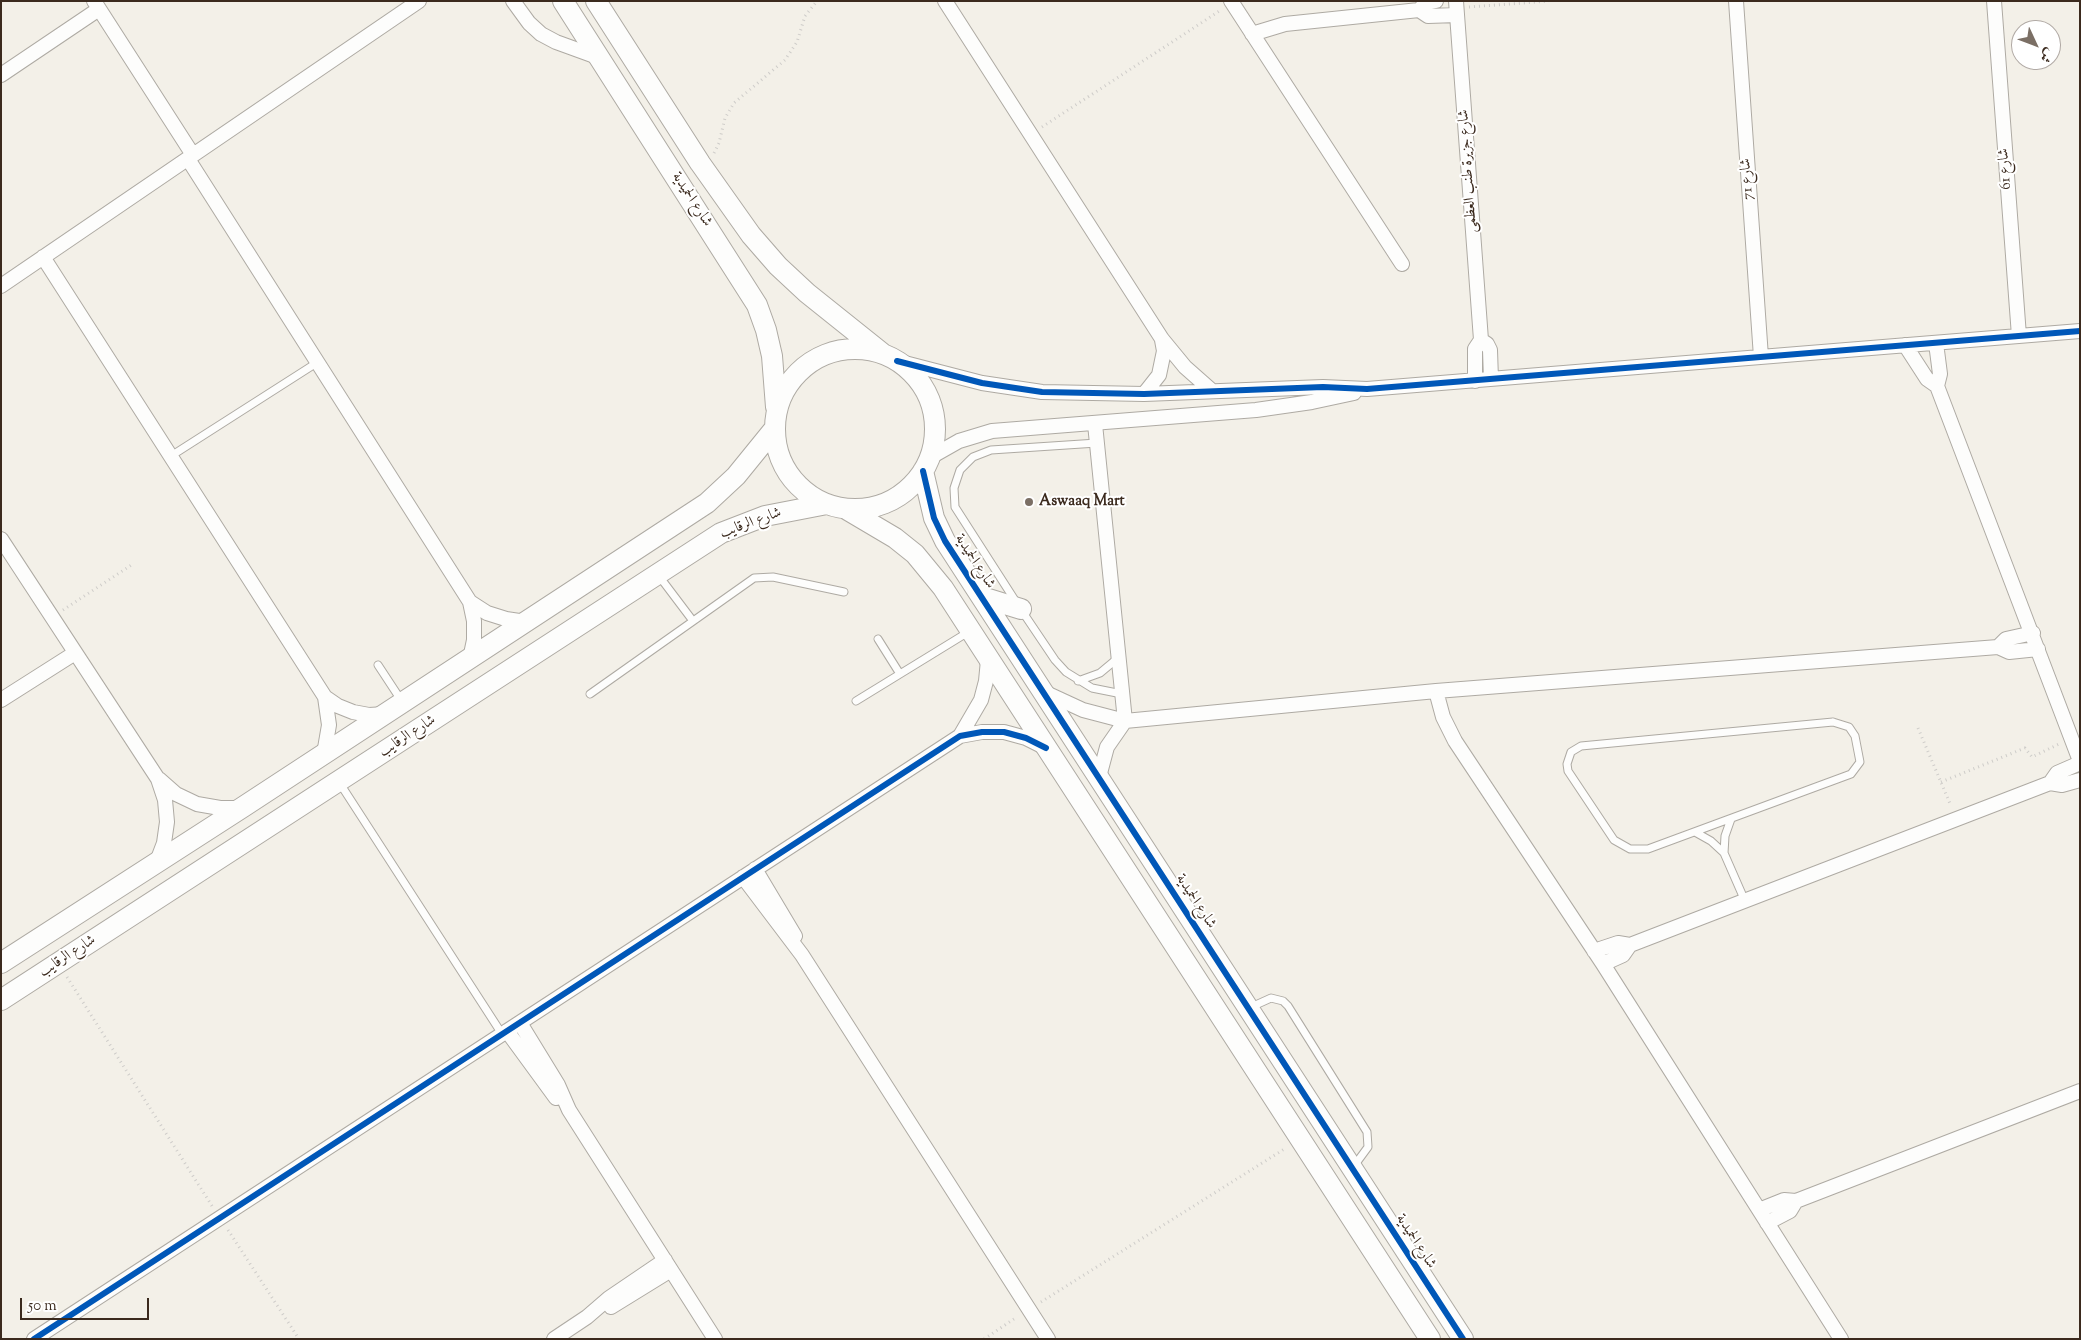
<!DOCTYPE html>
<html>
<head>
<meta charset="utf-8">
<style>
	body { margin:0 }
	#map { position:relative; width:2081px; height:1340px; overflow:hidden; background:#f3f0e8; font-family:"Sorts Mill Goudy",Amiri,serif }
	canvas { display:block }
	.frame { position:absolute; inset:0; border:2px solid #3b2a1e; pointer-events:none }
	.north { position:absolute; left:2011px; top:20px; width:50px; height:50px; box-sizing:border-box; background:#fff; border:1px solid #b1aaa5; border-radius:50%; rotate:133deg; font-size:14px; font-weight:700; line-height:20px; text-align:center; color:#3b2a1e }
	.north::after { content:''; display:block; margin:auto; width:18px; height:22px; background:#7b6f65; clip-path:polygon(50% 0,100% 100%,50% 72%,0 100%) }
	.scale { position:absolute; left:20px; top:1298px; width:129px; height:22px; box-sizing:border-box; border:2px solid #3b2a1e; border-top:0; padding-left:6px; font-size:15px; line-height:18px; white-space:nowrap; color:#3b2a1e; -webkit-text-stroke:4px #fff; paint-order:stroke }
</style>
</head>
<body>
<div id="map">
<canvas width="2081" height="1340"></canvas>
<div class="frame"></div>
<div class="north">ش</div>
<div class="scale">50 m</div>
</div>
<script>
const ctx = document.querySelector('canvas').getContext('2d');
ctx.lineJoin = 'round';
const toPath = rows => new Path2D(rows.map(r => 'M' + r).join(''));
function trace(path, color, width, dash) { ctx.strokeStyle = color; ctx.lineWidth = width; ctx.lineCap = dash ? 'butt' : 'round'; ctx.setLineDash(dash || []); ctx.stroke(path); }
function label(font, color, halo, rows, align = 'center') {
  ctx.font = font + ' "Sorts Mill Goudy",Amiri,serif'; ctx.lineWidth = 4; ctx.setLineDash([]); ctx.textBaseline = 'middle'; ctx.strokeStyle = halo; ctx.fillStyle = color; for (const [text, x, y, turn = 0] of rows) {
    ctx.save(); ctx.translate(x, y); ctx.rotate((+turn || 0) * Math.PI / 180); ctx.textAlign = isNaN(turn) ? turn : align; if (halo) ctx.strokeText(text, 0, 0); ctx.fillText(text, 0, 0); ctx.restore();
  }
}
const lane = toPath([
	[171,456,318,362],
	[659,576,693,621],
	[1016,602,955,507,954,488,960,470,973,457,991,450,1097,443],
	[1022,611,1055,660,1066,672,1092,688,1122,694],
	[878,639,900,674],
	[378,665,401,700],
	[1078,681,1100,673,1118,658],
	[590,694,754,578,773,577,844,592],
	[856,701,970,631],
	[1833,722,1849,727,1855,736,1860,762,1851,774,1648,849,1630,849,1614,840,1568,771,1567,764,1571,752,1581,746,1833,722],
	[339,782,502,1034],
	[1695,832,1711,841,1724,853,1745,901],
	[1724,853,1725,836,1731,819],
	[1249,1008,1271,998,1283,1001,1288,1006,1367,1132,1368,1147,1354,1166]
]);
const street = toPath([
	[94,1,193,155],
	[513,1,529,23,541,34,556,42,600,58],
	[945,1,1162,339,1185,367,1211,390],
	[1231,1,1402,264],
	[1456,1,1481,340,1487,344,1490,350,1491,379],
	[1736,1,1761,357],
	[1994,1,2019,336],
	[1419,10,1428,16,1457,15],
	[1252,34,1285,24,1419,10,1426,3,1436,1],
	[1,75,99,9],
	[188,159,470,602,474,621,474,640,470,659],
	[43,257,325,697,329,725,324,754],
	[1,286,419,1],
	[1936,343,1940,374,1937,386],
	[1905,345,1927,379,1937,386,2080,761],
	[897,361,982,383,1042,392,1144,394,1323,387,1367,389,2080,331],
	[1475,381,1475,349,1481,340],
	[1144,394,1159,375,1164,351,1162,340],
	[1095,424,1125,721,1107,747,1099,777],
	[929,458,959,441,992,431,1256,410,1312,402,1354,393],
	[1,539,158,779,165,800,167,822,164,843,156,864],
	[470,602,487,613,506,619,526,622],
	[1998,647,2006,639,2033,633],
	[1436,691,1443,717,1455,741,1603,964,1841,1339],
	[1044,692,1083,710,1125,721,1436,691,1998,647,2009,652,2038,649],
	[325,697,338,706,353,712,369,715,385,714],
	[1,700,75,653],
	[960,736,981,700,986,681,988,660],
	[159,779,176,794,197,804,220,808,239,808],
	[2050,783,2057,773,2080,763],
	[755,869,795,936],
	[743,877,802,955,1048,1339],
	[1594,951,1618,943,1630,945,2050,783,2062,785,2080,780],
	[1603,964,1623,955,1630,945],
	[520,1023,558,1085,569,1110,715,1339],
	[507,1031,556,1098],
	[1759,1210,1784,1200,1796,1201,2080,1091],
	[1767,1223,1790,1211,1796,1201],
	[611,1307,671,1270],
	[34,1339,960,736,982,732,1004,732,1026,738,1046,748],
	[554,1339,587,1317,609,1298,665,1260]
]);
const secondary = toPath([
	[563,1,757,305,766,330,772,356,776,407],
	[596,1,700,163,751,235,778,266,807,293,882,353],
	'775 429a80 80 0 1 1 160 0a80 80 0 1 1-160 0Z',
	[923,471,934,518,945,541,1463,1339],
	[846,509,895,538,915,554,943,588,1430,1339],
	[982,597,1021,609],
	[1,963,243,807,707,503,736,476,775,428],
	[1,1000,721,533,765,516,827,504]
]);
trace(lane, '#aeaaa3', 9);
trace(street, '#aeaaa3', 16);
trace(secondary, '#aeaaa3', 22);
trace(toPath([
	[1469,7,1549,1],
	[1042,127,1221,10],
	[714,153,719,143,725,118,734,103,785,60,797,42,805,16,817,1],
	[63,610,133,564],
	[1918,728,1951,806],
	[1941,782,2025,748,2032,757,2059,744],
	[67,977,212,1206],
	[228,1230,299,1339],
	[1041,1302,1286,1148],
	[984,1339,1017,1317]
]), '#ceccc9', 3, [1, 4]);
trace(lane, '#fdfdfc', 7);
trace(street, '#fdfdfc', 14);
trace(secondary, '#fdfdfc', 20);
trace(toPath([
	[897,361,982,383,1042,392,1144,394,1323,387,1367,389,2080,331],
	[923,471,934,518,945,541,1463,1339],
	[34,1339,960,736,982,732,1004,732,1026,738,1046,748]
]), '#0057b8', 6);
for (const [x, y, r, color] of [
	[1029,502,5,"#7b6f65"]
]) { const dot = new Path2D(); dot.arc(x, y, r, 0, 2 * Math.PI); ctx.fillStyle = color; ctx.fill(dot); trace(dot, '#fff', 2); }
label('15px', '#3b2a1e', '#fff', [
	["شارع 61",2006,169,-94],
	["شارع جزيرة طنب العظمى",1469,171,-94],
	["شارع 71",1748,179,-94],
	["شارع الحميدية",691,200,57],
	["شارع الرقايب",751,524,-20],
	["شارع الحميدية",974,562,57],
	["شارع الرقايب",408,737,-33],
	["شارع الحميدية",1195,902,57],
	["شارع الرقايب",68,957,-33],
	["شارع الحميدية",1415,1242,57]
]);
label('bold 15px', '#3b2a1e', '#fff', [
	["Aswaaq Mart",1039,502]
], 'left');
</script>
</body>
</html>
